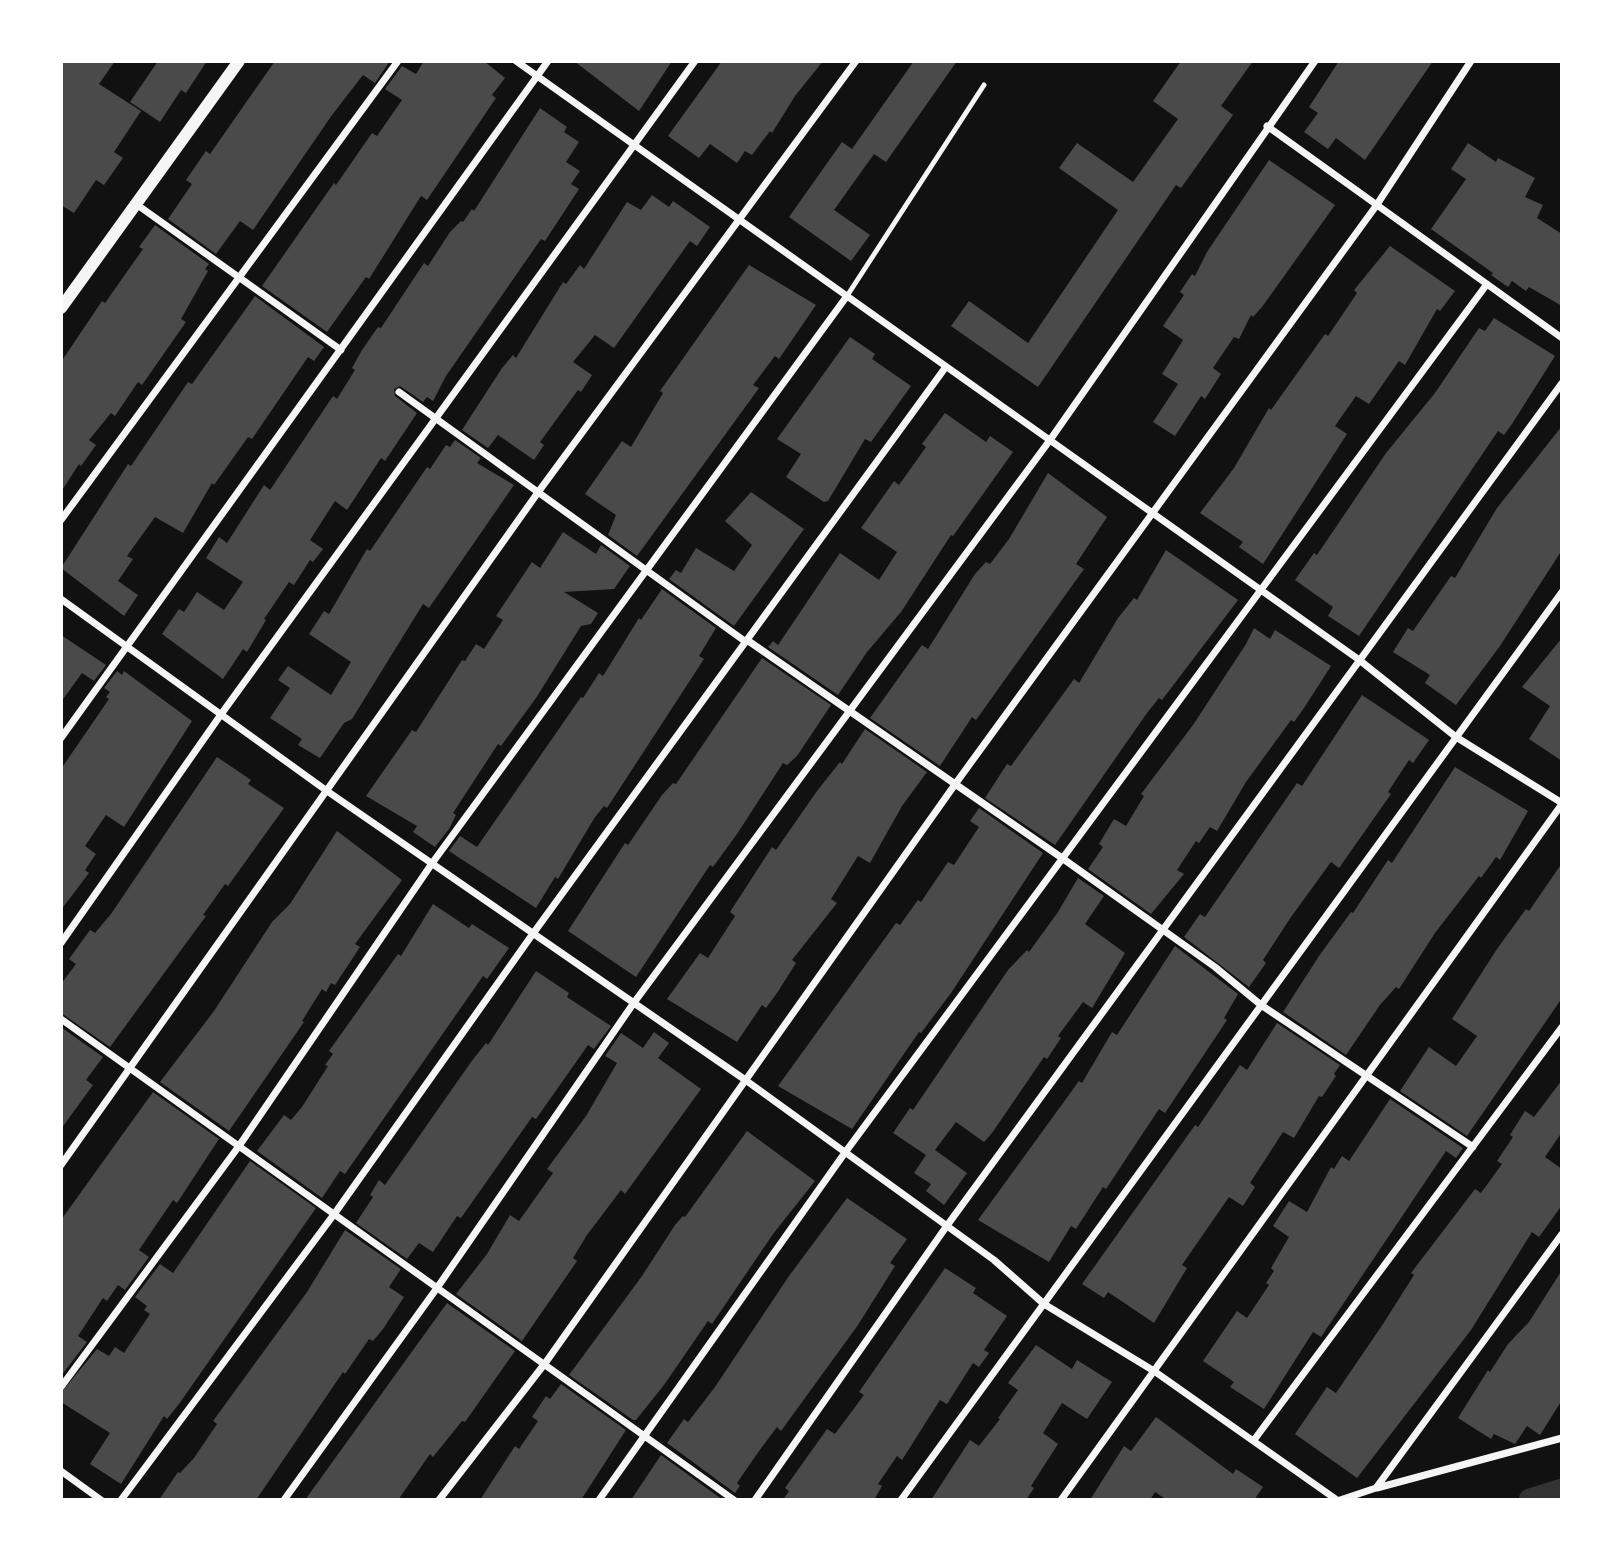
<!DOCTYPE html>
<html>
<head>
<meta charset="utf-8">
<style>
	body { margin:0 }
	#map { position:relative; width:1623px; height:1561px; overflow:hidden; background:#111; font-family:Quicksand,sans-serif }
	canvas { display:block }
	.frame { position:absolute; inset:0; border:63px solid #fff; pointer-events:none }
</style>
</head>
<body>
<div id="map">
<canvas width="1623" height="1561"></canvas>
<div class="frame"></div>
</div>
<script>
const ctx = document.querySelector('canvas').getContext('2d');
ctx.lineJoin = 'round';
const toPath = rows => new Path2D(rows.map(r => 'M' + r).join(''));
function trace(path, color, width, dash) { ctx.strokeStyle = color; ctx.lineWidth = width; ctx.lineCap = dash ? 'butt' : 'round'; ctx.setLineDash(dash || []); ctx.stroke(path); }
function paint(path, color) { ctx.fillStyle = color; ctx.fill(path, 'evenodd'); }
trace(toPath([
	[1530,1500,1562,1490]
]), '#333', 23);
paint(toPath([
	[61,61,115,61,99,84,141,111,114,152,123,158,104,185,96,180,74,213,61,205],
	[158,61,207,61,186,93,181,90,160,122,130,102],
	[275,61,390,61,375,83,363,75,332,115,253,230,240,221,216,254,168,219,192,184,186,180,206,151,210,154],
	[424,61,484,61,505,78,492,95,496,98,427,200,421,196,369,279,366,277,327,332,262,286,334,183,336,185,372,133,377,136,402,100,385,89,402,66,416,74],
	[574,61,672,61,639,111],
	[722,61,823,61,795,96,772,133,770,131,752,155,745,151,737,163,710,144,699,158,668,136],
	[914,61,957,61,886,162,874,154,834,210,870,235,851,261,789,217,842,142,852,149],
	[1181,61,1253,61,1221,106,1233,115,1181,188,1176,185,1038,387,951,326,969,301,1028,343,1118,210,1059,168,1077,143,1133,182,1178,119,1153,101],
	[1339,61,1433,61,1365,160,1336,138,1328,149,1304,132,1318,113,1309,107],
	[540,108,567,127,564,132,579,142,566,162,580,171,571,184,579,189,545,241,541,239,446,376,433,401,427,397,423,402,400,386,394,389,395,396,417,413,385,461,381,458,347,510,335,501,310,540,323,549,313,562,310,560,294,585,289,582,264,619,266,620,247,652,243,649,223,679,162,634,179,609,184,612,197,592,224,610,243,582,206,558,219,537,227,543,264,485,270,490,333,396,337,399,355,370,352,368,362,350,378,327,381,328,424,263,428,266,450,232,461,221,463,222,472,209,474,211],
	[1468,143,1496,162,1498,158,1535,178,1525,197,1543,205,1537,218,1562,234,1562,306,1529,287,1526,291,1512,281,1508,287,1491,275,1493,273,1431,229,1466,179,1451,169],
	[1269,160,1335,205,1262,307,1253,317,1251,315,1239,339,1234,337,1213,368,1221,374,1205,399,1201,396,1175,436,1153,422,1178,384,1162,374,1183,340,1163,326,1184,295,1180,292,1192,274,1195,276,1207,252],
	[652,195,669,207,673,201,710,227,697,246,690,241,614,348,595,335,573,362,592,375,581,392,578,390,540,442,544,445,534,460,498,435,488,448,462,430,502,368,513,355,516,358,563,282,566,284,580,265,584,269,627,202,641,210],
	[155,225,209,264,205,269,208,271,181,319,186,322,142,385,138,382,115,416,111,413,89,440,96,445,81,466,79,464,61,492,61,362,102,301,105,303,143,249,139,247],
	[1390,246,1455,291,1440,311,1437,309,1405,365,1399,361,1369,404,1356,396,1335,426,1347,434,1263,564,1239,547,1243,542,1200,513,1234,468,1269,408,1271,410,1325,334,1328,336,1357,293,1354,290],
	[749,265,816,305,779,359,775,356,753,385,759,388,637,556,608,535,616,515,585,494,622,441,631,447,663,393,660,391],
	[255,296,324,347,314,361,308,357,252,439,248,437,214,485,212,483,183,533,155,517,127,556,133,559,118,581,138,595,124,616,61,568,128,464,131,466,188,382,192,384],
	[1494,318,1555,356,1512,424,1504,435,1498,431,1359,636,1328,616,1333,607,1295,580,1314,553,1317,555,1386,453,1435,393,1479,328,1485,331],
	[850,337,875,354,872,359,911,386,871,442,865,439,828,501,824,502,786,477,801,454,777,439],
	[945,413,986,442,990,436,1013,452,953,536,951,535,901,612,867,652,838,695,768,647,773,641,778,645,840,553,879,580,897,552,861,528,894,481,899,485,926,447,922,444],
	[1562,426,1562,550,1500,646,1456,705,1425,683,1430,675,1393,652,1408,628,1413,631,1451,576,1455,578,1497,508],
	[455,440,481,458,477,463,514,485,429,608,423,604,352,719,344,723,320,758,298,745,302,739,270,718,290,688,278,680,288,666,331,695,351,662,309,634,324,611,329,614,367,549,370,551,427,467,430,469,446,445,450,447],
	[1048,473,1107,517,1076,564,1084,569,976,720,972,717,940,766,870,718,922,645,928,649,975,574,986,562,990,564,1009,539],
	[751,492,804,529,734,626,669,579,676,570,681,573,696,548,734,571,752,545,725,521],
	[563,532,596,554,601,545,630,566,614,589,564,592,598,613,591,624,581,626,536,698,501,746,498,744,453,813,456,815,449,829,435,847,413,832,417,826,366,796,412,730,416,732,462,660,465,661,476,644,484,649,503,620,496,616,532,562,540,568],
	[1166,550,1238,600,1162,700,1159,698,1147,713,1055,845,985,798,1007,764,1011,766,1074,679,1079,683,1118,618,1134,598,1137,600],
	[662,589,716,628,699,656,704,659,607,808,604,806,595,817,558,879,555,877,536,908,449,851,460,836,477,847,581,697,583,698,599,673,603,676,639,618,641,620],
	[1254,628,1270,639,1275,630,1331,666,1304,708,1294,722,1291,720,1246,782,1217,831,1210,827,1199,843,1196,841,1177,870,1184,874,1151,914,1088,869,1103,847,1099,844,1114,819,1126,826,1144,796,1141,794,1193,725,1246,644],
	[61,635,106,665,94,681,82,673,61,702],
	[1562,638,1562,761,1529,739,1550,706,1522,687],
	[762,658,831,705,797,756,787,765,783,763,737,834,713,867,710,865,636,977,568,931,625,843,628,845,662,795,673,783,676,784],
	[117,671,122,675,124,671,192,721,124,827,106,815,85,846,96,854,85,870,89,873,61,910,61,769,109,699,106,697,110,692,104,688],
	[1362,695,1429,740,1413,763,1409,760,1388,792,1391,794,1339,868,1331,862,1291,917,1263,960,1266,963,1249,987,1184,937,1200,914,1205,917,1297,783,1302,786],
	[865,729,927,772,902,806,870,863,858,856,831,899,837,903,792,960,796,963,777,993,766,1008,762,1005,737,1042,667,999,700,953,708,958,735,916,730,912,772,847,776,850,817,791,840,762,842,764],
	[217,757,251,780,248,784,284,808,228,886,225,884,203,915,206,916,110,1047,61,1013,61,984,76,964,69,959,90,930,95,933,111,914],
	[1455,767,1528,811,1500,860,1496,857,1481,878,1479,876,1435,933,1399,989,1396,987,1380,1005,1346,1055,1283,1012,1319,956,1351,912,1353,913,1388,860,1392,863],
	[979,808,1043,853,951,993,921,1033,919,1032,852,1129,778,1086,896,923,900,925,918,900,921,902,948,862,954,865,979,827,970,821],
	[337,831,402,880,355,944,360,947,335,985,331,983,326,992,322,989,302,1021,304,1022,229,1131,160,1082,214,1011,272,922,290,904],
	[1562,863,1562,998,1467,1136,1400,1091,1429,1047,1456,1066,1477,1036,1452,1019,1497,949,1526,909,1529,911],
	[1078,878,1104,896,1085,924,1125,953,1092,1008,1083,1002,1058,1036,1061,1038,1047,1059,1044,1057,992,1133,984,1142,956,1122,935,1150,967,1173,944,1205,926,1191,931,1184,914,1173,926,1155,893,1133,910,1108,913,1110,1008,970,1027,950,1029,952,1058,912],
	[433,904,469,928,472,924,509,948,487,979,483,976,345,1174,340,1171,322,1198,257,1151,284,1115,291,1120,302,1107,328,1066,325,1065,333,1054,329,1051,398,954,401,956],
	[1175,946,1238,994,1224,1018,1227,1020,1165,1113,1159,1109,1106,1189,1103,1187,1076,1229,1071,1226,1049,1262,978,1220,1079,1081,1082,1083,1112,1032,1117,1035],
	[536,971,569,993,567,997,611,1026,594,1049,588,1045,536,1119,532,1117,461,1218,457,1216,433,1252,419,1243,407,1259,356,1223,373,1197,370,1195,379,1180,385,1185,471,1062,486,1043,488,1045],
	[1277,1023,1340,1065,1334,1074,1336,1076,1322,1097,1319,1096,1294,1138,1283,1132,1250,1183,1255,1187,1243,1206,1229,1197,1182,1265,1187,1268,1154,1323,1108,1292,1104,1298,1082,1284,1195,1125,1198,1127,1240,1065,1247,1070],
	[61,1027,103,1057,86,1080,93,1085,61,1129],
	[654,1032,669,1043,658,1058,701,1089,625,1194,621,1190,587,1235,573,1258,577,1261,522,1341,456,1294,487,1254,510,1215,519,1221,553,1173,547,1169,586,1116,617,1063,605,1056,621,1033,643,1048],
	[1562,1080,1562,1132,1545,1157,1562,1169,1562,1205,1539,1237,1532,1232,1471,1330,1357,1478,1295,1434,1327,1387,1336,1393,1383,1324,1414,1275,1411,1273,1475,1189,1481,1193,1502,1164,1497,1161,1513,1137,1510,1135,1525,1111,1534,1117],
	[153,1092,219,1139,177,1203,173,1200,139,1250,149,1257,125,1290,118,1285,107,1301,103,1298,78,1336,87,1342,61,1376,61,1220],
	[1390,1099,1463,1148,1456,1158,1446,1151,1321,1337,1313,1332,1264,1409,1230,1387,1234,1382,1203,1361,1237,1311,1247,1318,1269,1285,1266,1283,1274,1271,1271,1268,1289,1237,1273,1226,1289,1201,1307,1212,1331,1167,1334,1169,1342,1156,1349,1161],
	[747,1131,815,1181,773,1234,712,1324,708,1321,664,1385,636,1420,633,1420,569,1375,642,1276,675,1225,683,1216,685,1217],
	[250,1161,316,1208,179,1404,167,1419,164,1416,121,1484,90,1464,110,1433,61,1402,61,1393,97,1349,109,1356,115,1347,124,1353,150,1314,144,1310,147,1306,135,1297,160,1264,173,1273],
	[847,1198,907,1239,890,1263,895,1266,858,1325,781,1431,777,1427,759,1451,737,1483,740,1486,735,1493,667,1443,684,1419,688,1422,715,1387,789,1276],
	[345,1230,401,1269,389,1287,404,1297,383,1329,373,1341,369,1339,345,1374,343,1372,256,1500,159,1500,178,1472,180,1473,194,1458,217,1424,213,1421,307,1292],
	[945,1268,976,1288,973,1293,1007,1316,984,1350,989,1353,979,1367,973,1363,947,1404,940,1400,902,1460,897,1456,878,1484,882,1486,874,1500,783,1500,789,1491,785,1488,827,1429,835,1434,864,1395,859,1392],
	[1562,1270,1562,1400,1540,1435,1527,1426,1515,1444,1494,1434,1491,1439,1458,1418,1488,1370,1490,1372,1508,1344,1529,1322],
	[447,1303,515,1351,465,1422,462,1421,433,1457,430,1454,398,1500,305,1500],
	[1036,1345,1072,1369,1077,1360,1112,1382,1087,1419,1062,1403,1043,1433,1058,1444,1031,1486,1034,1488,1026,1500,931,1500,970,1440,979,1446,1000,1419,998,1418,1018,1390,1008,1383],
	[561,1384,626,1430,581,1500,480,1500,515,1446,519,1449,538,1421,532,1417,546,1396,550,1399],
	[1156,1417,1233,1474,1236,1469,1263,1487,1254,1500,1167,1500,1155,1492,1150,1500,1090,1500,1124,1446,1131,1451],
	[661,1455,723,1500,631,1500]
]), '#4a4a4a');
trace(toPath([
	[847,296,984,85]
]), '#f5f5f5', 5);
trace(toPath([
	[516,61,1358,659,1456,737,1562,803],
	[1267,126,1562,338],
	[136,204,341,350],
	[399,392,746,642],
	[61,520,398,61],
	[61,599,327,791,744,1079,994,1260,1044,1304,1154,1371,1337,1500],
	[747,640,1062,858,1215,967,1261,1005,1473,1147],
	[61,738,548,61],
	[61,943,222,713,695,61],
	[61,1019,734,1500],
	[61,1165,539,491,856,61],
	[61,1387,239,1146,433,862,847,296],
	[1254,1440,1562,1027],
	[61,1471,101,1500],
	[1377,1488,1562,1438],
	[121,1500,335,1213,532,935,945,368],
	[284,1500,437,1288,633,1004,1050,440,1315,61],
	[439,1500,546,1362,956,783,1376,206,1471,61],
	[599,1500,844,1154,1487,284],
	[755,1500,946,1227,1562,383],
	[901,1500,1562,592],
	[1061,1500,1562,804],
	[1340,1500,1376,1488,1562,1234]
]), '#f5f5f5', 7);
trace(toPath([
	[61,308,239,61]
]), '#f5f5f5', 12);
</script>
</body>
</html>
